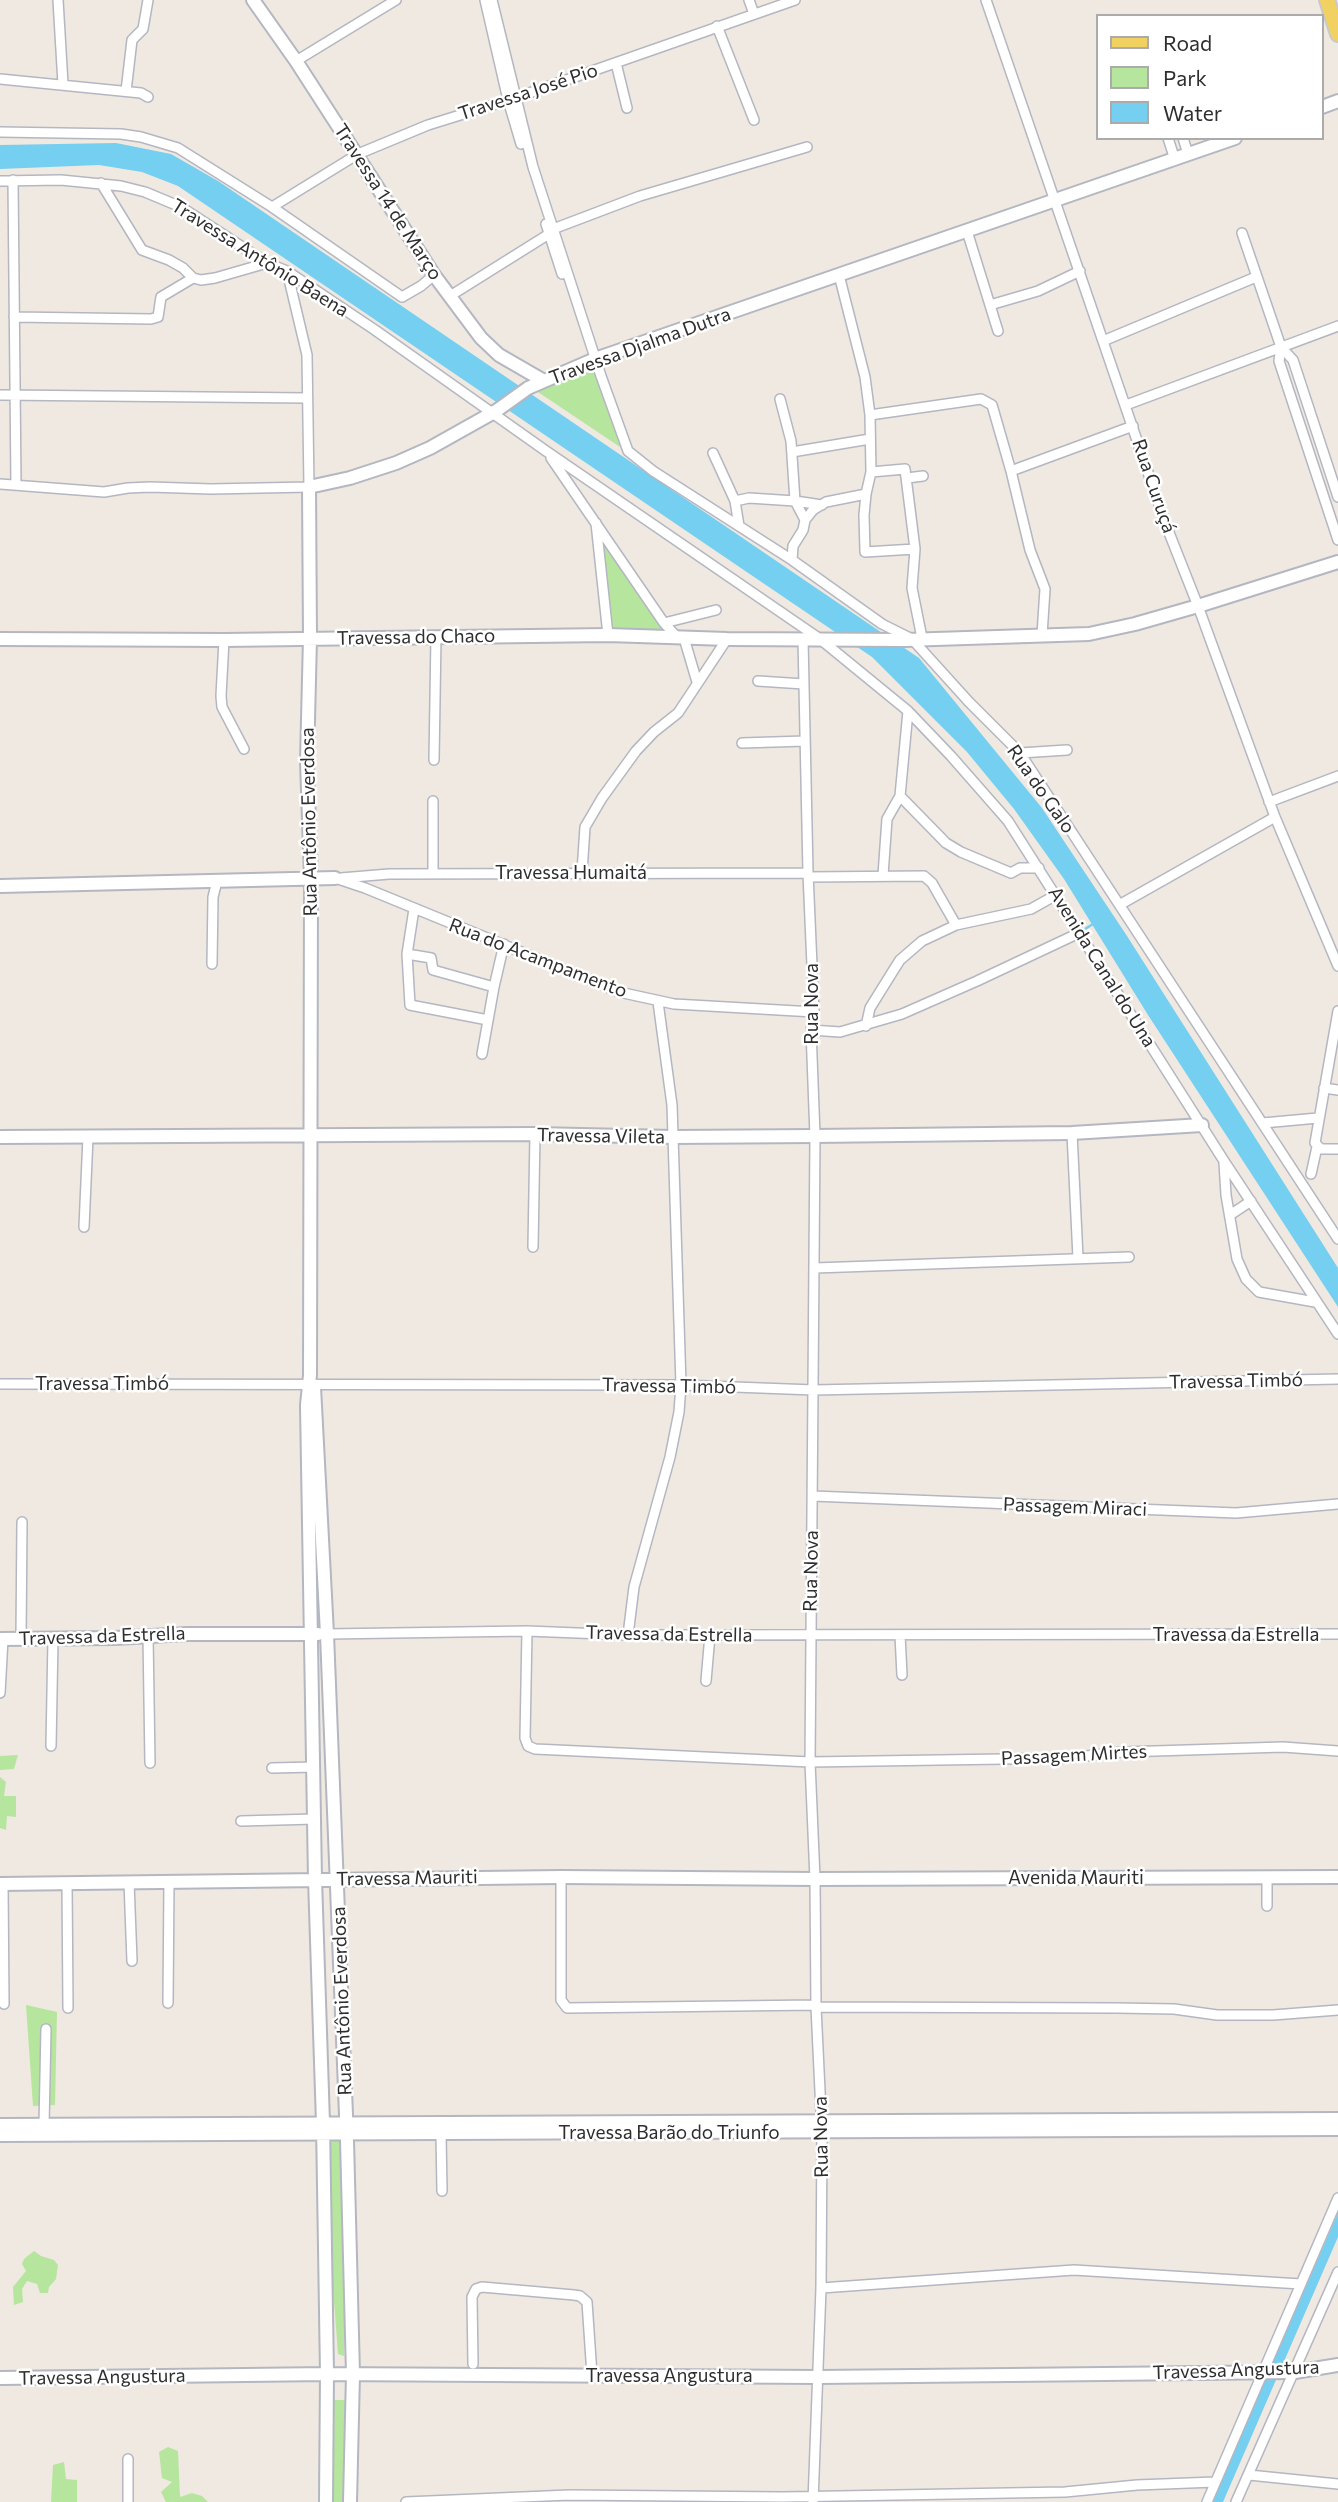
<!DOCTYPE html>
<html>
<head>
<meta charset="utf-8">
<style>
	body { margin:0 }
	#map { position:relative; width:1338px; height:2502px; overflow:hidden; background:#efe9e1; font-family:Commissioner,sans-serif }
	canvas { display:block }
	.legend { position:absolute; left:1096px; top:14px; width:228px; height:126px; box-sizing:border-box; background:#fff; border:2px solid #ababab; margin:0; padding:9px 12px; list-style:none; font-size:21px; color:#2e2e2e }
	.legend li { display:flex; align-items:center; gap:14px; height:35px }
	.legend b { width:35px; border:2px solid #ababab }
</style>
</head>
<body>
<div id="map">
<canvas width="1338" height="2502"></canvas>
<ul class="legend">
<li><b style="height:9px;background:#f2d163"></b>Road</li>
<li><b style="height:19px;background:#b6e59e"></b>Park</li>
<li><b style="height:19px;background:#75cff0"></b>Water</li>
</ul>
</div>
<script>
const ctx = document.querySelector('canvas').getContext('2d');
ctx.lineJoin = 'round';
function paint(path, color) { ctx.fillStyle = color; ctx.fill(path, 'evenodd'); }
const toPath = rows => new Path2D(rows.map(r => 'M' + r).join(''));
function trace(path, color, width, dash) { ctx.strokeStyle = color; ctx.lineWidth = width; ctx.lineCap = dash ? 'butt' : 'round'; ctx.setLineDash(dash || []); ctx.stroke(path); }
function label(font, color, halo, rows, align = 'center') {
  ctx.font = font + ' Commissioner,sans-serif'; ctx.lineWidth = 5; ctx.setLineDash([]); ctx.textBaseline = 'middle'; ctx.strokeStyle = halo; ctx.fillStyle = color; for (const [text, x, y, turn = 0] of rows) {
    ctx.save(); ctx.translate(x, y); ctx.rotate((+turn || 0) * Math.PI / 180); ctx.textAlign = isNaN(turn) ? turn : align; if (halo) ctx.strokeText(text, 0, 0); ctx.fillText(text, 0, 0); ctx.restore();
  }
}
paint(toPath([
	[596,357,623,449,532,388],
	[599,525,672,634,612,638],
	[18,1755,14,1769,0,1770,0,1756],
	[0,1777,6,1782,4,1796,16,1796,16,1817,7,1816,6,1830,0,1828],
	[26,2005,57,2012,55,2105,33,2106],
	[347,2140,344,2356,338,2354,322,2142],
	[34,2251,41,2256,54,2260,58,2265,56,2279,49,2287,48,2293,40,2293,37,2284,27,2281,22,2289,23,2302,14,2305,13,2287,26,2271,22,2264,24,2259],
	[334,2400,346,2400,346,2502,332,2502],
	[168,2447,178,2451,180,2497,192,2493,202,2496,208,2502,166,2502,161,2492,172,2482,162,2478,159,2452],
	[64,2462,66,2479,77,2480,77,2502,51,2502,53,2465]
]), '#b6e59e');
paint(toPath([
	[116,143,171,154,218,181,919,658,1042,808,1127,936,1338,1268,1338,1307,1148,1015,1064,879,1014,809,967,752,872,657,178,186,142,172,99,165,0,169,0,145],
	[1338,2213,1338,2237,1223,2502,1212,2502]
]), '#75cff0');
trace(toPath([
	[1085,929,1093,924]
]), '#75cff0', 2.5);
const street = toPath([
	[58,0,63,84],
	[485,0,508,100,521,144],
	[492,0,533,167,601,376,628,451,653,471,792,560,882,624,912,639,969,702,1020,753,1338,1239],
	[749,0,754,14],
	[986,0,1166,525,1198,606,1275,817,1338,966],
	[717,26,754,120],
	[296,61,396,0],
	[616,63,627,108],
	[0,79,141,93,148,97],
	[126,91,132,40,143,29,148,0],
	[0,132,121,134,141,137,178,148,272,207,402,297,421,286,434,275],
	[1168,138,1175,160],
	[1183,138,1188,154],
	[13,180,16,485],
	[0,181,61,180,121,186,145,192,181,207,267,263,287,271,375,330,546,451,820,639,908,711,951,756,1008,821,1224,1161,1338,1334],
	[101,183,142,250,169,260,183,268,193,278,201,280,215,278,267,263],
	[272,207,358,154,428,125,515,98,795,0],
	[546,224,562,274],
	[553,229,640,196,807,147],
	[967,231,998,331],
	[1242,233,1281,347,1293,360,1338,497],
	[450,296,549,234],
	[990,305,1038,291,1080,271],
	[14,317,151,319,158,317,161,297,193,278],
	[1103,341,1256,277],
	[1281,347,1279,361,1338,540],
	[0,395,307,398],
	[780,399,791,441,795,501,805,520,803,530,793,546,792,560],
	[1126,405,1338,326],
	[870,415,981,399,992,405,1011,471,1030,550,1045,589,1042,635],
	[792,452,870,439],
	[713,453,735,501,739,526],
	[551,458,664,623,677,637],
	[1011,471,1133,426],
	[871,472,905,469,915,549,912,588,922,638],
	[907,478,923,476],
	[0,484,104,492,128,488,150,487,211,489,309,487,307,355,287,271],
	[866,494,864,515,865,552,915,549],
	[735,501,749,498,795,501,822,505],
	[805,520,813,510,826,502,866,494,871,472,870,415,865,377,839,275],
	[596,523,608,635],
	[664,623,716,610],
	[684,638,697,682],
	[803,639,808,873,814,1012,811,1030,815,1136,810,1762,815,1879,816,2007,822,2133,821,2288,813,2502],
	[224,640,221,696,222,707,244,749],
	[758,681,804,684],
	[742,743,805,741],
	[1020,753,1067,750],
	[434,760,436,637],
	[900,796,946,843,961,852,1011,873,1020,868,1039,868],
	[1269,802,1338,776],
	[582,872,585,827,602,798,636,751,654,732,678,713,727,639],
	[433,874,433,801],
	[883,875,887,819,900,796,908,711],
	[809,877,924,876,932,883,956,925],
	[335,878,365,888,619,992,674,1004,814,1012],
	[341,878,389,874,808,873],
	[1121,904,1275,817],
	[414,909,407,954,410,1005,488,1020],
	[407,954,431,958,433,970,494,987],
	[212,964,213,897,217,881],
	[1338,1011,1315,1143,1321,1149,1338,1149],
	[866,1026,870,1008,893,971,900,960,922,941,956,925,1031,909,1056,895],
	[811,1030,840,1032,902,1014,977,981,1079,933],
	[482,1054,494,987,504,944],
	[1324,1088,1338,1090],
	[1263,1123,1318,1118],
	[1072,1133,1078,1258],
	[1224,1163,1226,1195,1237,1259,1246,1279,1259,1292,1315,1302],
	[1311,1174,1317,1147],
	[1230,1215,1251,1201],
	[84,1227,88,1137],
	[533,1247,535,1134],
	[815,1268,1129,1257],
	[0,1384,681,1385,814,1390,1338,1379],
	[813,1496,1236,1513,1338,1504],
	[527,1631,525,1738,528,1746,535,1749,810,1762,1068,1758,1123,1752,1283,1747,1338,1751],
	[327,1634,527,1631,628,1635,1338,1634],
	[628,1635,634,1587,670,1457,679,1412,681,1385,672,1105,658,1002],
	[900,1635,902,1675],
	[148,1636,150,1763],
	[21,1639,22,1522],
	[706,1681,710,1635],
	[0,1693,3,1639],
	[51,1746,53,1639],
	[272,1768,314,1767],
	[241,1821,315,1819],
	[561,1877,561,2000,567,2008,816,2005],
	[1267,1877,1267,1906],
	[129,1882,132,1961],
	[67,1883,68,2008],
	[3,1884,4,2004],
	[168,2003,169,1881],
	[816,2007,1117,2008,1174,2009,1217,2015,1273,2015,1338,2010],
	[44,2125,46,2029],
	[441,2134,442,2191],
	[821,2288,1074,2270,1301,2284],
	[473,2364,472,2297,476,2289,482,2287,574,2295,580,2296,587,2302,592,2375],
	[128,2459,128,2502],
	[1249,2475,1338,2484],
	[406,2502,569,2495,783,2497,1065,2492,1137,2485,1215,2482],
	[1207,2502,1338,2198],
	[1236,2502,1338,2272]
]);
const secondary = toPath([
	[253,0,296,61,434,275,481,338,499,355,544,381],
	[1322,107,1338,101],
	[0,639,224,640,608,635,727,639,905,640,1089,634,1135,624,1198,606,1338,562],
	[0,886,335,878],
	[0,1137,535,1134,673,1137,815,1136,1072,1133,1202,1125],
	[314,1387,327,1634,347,2140,353,2374,350,2502],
	[0,1639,115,1638,187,1634,318,1634],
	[0,1884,561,1877,815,1879,1338,1877],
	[0,2125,1338,2119],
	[0,2135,1338,2129],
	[0,2378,327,2374,819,2377,1295,2372,1338,2365],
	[326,2502,327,2374,323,2123,315,1879,307,1405,310,1375,311,879,307,761,310,638,309,487,350,478,396,463,430,448,496,411,528,388,595,359,1235,138]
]);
const primary = toPath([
	[1327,0,1338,34]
]);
trace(street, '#b4b7c1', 12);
trace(secondary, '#b4b7c1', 16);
trace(primary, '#c9c9c9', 18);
trace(street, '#fff', 9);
trace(secondary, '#fff', 12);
trace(primary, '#f2d163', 14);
label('19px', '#2e2e2e', '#fff', [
	["Travessa José Pio",528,92,-18],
	["Travessa 14 de Março",388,202,57],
	["Travessa Antônio Baena",260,258,32],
	["Travessa Djalma Dutra",640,346,-20],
	["Rua Curuçá",1154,486,71],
	["Travessa do Chaco",416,637,-1],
	["Rua do Galo",1041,789,55],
	["Rua Antônio Everdosa",309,822,-91],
	["Travessa Humaitá",571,873],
	["Rua do Acampamento",538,958,21],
	["Avenida Canal do Una",1102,967,58],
	["Rua Nova",812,1004,-90],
	["Travessa Vileta",601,1136,1],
	["Travessa Timbó",1236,1381,-1],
	["Travessa Timbó",102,1384],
	["Travessa Timbó",669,1386,1],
	["Passagem Miraci",1075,1507,2],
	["Rua Nova",811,1571,-89],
	["Travessa da Estrella",669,1634,1],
	["Travessa da Estrella",1236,1635],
	["Travessa da Estrella",102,1636,-2],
	["Passagem Mirtes",1074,1755,-3],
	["Travessa Mauriti",407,1878,-1],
	["Avenida Mauriti",1076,1878],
	["Rua Antônio Everdosa",342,2001,-92],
	["Travessa Barão do Triunfo",669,2133],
	["Rua Nova",821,2137,-91],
	["Travessa Angustura",1236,2370,-2],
	["Travessa Angustura",669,2376],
	["Travessa Angustura",102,2377,-1]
]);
</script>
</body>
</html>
